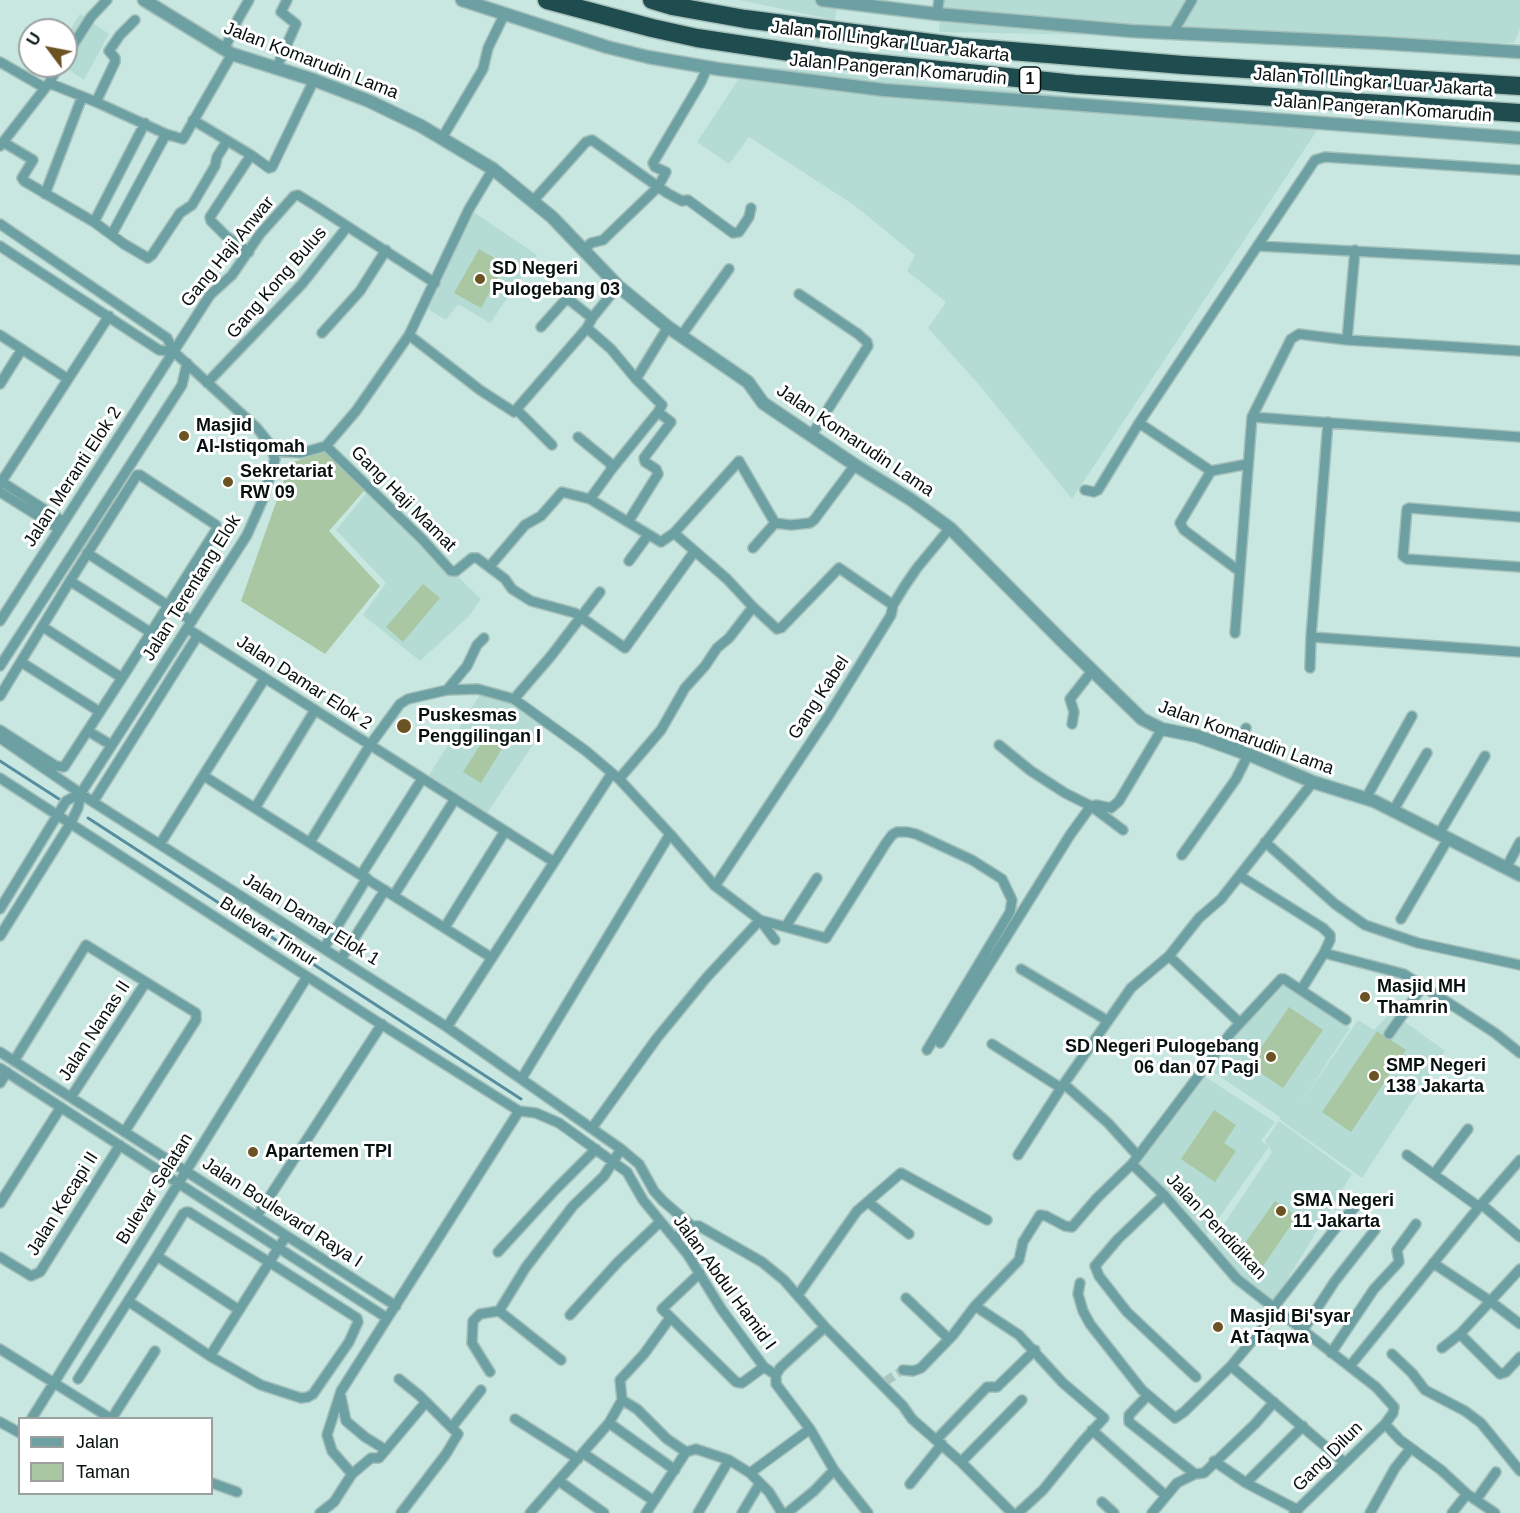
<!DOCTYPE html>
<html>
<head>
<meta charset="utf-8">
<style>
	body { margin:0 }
	#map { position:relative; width:1520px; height:1513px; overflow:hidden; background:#c8e7e0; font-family:Helvetica,sans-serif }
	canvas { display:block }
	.legend { position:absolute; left:18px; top:1417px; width:195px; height:78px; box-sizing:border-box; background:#fff; border:2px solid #9ba09f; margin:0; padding:8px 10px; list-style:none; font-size:18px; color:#06110f }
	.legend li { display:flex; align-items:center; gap:12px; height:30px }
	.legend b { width:30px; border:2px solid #9ba09f }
	.north { position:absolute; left:18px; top:18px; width:60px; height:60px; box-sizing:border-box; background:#fff; border:2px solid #9ba09f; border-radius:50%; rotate:302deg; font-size:16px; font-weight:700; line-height:24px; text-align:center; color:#06110f }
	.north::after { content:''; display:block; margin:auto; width:21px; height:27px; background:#6c5324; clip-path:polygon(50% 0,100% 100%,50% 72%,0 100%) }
</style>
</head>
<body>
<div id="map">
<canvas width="1520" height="1513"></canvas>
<ul class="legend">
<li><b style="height:8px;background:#6ca0a3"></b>Jalan</li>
<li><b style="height:16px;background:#a8c7a2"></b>Taman</li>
</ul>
<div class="north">U</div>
</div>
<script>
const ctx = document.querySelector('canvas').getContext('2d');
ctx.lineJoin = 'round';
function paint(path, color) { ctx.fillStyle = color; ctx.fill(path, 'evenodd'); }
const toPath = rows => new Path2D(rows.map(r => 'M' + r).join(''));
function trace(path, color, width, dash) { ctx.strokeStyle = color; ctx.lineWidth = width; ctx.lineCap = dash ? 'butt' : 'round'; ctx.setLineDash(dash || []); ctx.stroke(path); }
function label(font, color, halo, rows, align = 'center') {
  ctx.font = font + ' Helvetica,sans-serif'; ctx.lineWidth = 6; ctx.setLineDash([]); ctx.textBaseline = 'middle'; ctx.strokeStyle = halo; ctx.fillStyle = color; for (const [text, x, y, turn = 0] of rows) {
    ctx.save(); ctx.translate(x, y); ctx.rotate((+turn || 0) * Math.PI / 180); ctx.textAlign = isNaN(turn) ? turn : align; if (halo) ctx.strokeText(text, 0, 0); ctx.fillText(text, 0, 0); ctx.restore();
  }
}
paint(toPath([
	[739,0,838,0,835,20],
	[942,0,1520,0,1520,28,1514,43,939,32],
	[80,14,109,34,84,80,63,66,66,66,66,36],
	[748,65,1324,120,1072,499,981,387,928,328,946,302,907,271,915,255,854,205,749,137,729,164,697,142],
	[472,211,537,255,490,323,458,304,446,320,425,307],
	[369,490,481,599,469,616,420,661,363,615,386,583,336,530],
	[481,693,512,701,544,728,487,813,429,775],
	[1282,980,1304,993,1350,1028,1299,1106,1358,1020,1374,1030,1391,1012,1445,1051,1362,1178,1279,1119,1280,1117,1206,1067],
	[1204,1076,1275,1122,1261,1141,1267,1145,1265,1141,1279,1121,1352,1174,1271,1306,1208,1248,1272,1152,1269,1147,1204,1239,1138,1166]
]), '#b5dcd4');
paint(toPath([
	[479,249,505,264,481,308,454,293],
	[327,451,370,484,329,531,380,586,325,654,241,601,290,463],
	[423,584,440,598,403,642,386,627],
	[486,736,503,747,481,783,463,772],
	[1289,1007,1323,1030,1283,1088,1249,1065],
	[1377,1031,1406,1050,1351,1132,1322,1112],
	[1214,1110,1236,1125,1224,1143,1236,1151,1215,1182,1181,1159],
	[1275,1201,1297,1216,1263,1266,1240,1250]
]), '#a8c7a2');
trace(toPath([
	[0,761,59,799],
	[88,818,521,1099]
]), '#578e9f', 3);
trace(toPath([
	[886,1381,903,1370]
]), '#abc7c1', 9, [9, 4.5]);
const minor = toPath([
	[937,14,939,0],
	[1172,34,1192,0],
	[224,50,238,19,249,0],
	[66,56,91,17,107,0],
	[0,62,45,88],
	[276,69,296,24,281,12,287,0],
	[49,83,59,66],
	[96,102,115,62,115,58,109,51,120,35,135,20],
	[193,120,251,155,210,217,211,221,226,236,249,252],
	[442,138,483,69,488,48,505,13],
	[3,142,33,160,22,178,24,181,94,222,124,244,148,258,152,255,180,213,192,205,215,166,217,157,227,141],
	[0,146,49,83,96,102,166,134,183,139,232,54],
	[251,155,269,168,272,167,314,80],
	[45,194,82,97],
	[533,201,586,142,592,140,667,193,682,201,688,200,733,233,739,232,749,217,751,208],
	[94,222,145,123],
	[0,224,167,338,174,352,257,428,269,443,275,459,263,499,247,535,81,793,78,808,70,824,0,936],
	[112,234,166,134],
	[0,246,159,350,174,352],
	[1258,246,1520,260],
	[584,250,591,243,603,240,658,187,666,172,655,167,653,163,701,82,707,68],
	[799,294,858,334,867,342,868,346,811,436],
	[541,327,567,298,592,318],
	[587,328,611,349,636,379,662,405,658,412,671,422,644,458,645,462,656,469,658,474,628,522],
	[322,333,360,291,386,250],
	[0,335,68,379],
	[409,335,480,390,514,412,587,328,592,318,618,286],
	[681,336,729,269],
	[1347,340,1355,250],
	[636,379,668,327],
	[207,383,302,284,347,227],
	[0,384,22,349],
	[517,410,552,445],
	[1252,417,1291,339,1299,334,1347,340,1520,351],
	[1328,422,1311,637,1520,652],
	[1139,423,1211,471,1248,464],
	[578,437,611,464,611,470,590,499],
	[326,446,422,539,451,571,456,571,472,558,477,558,505,579,512,589,531,601,575,613,625,648,694,552],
	[273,451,301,453,326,446,356,411,409,335,469,209,493,169],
	[611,470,658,412],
	[1211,471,1180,523,1184,530,1239,571],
	[2,482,64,522],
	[0,484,109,316],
	[1085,490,1094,492,1098,490,1139,423,1315,160,1325,157,1520,170],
	[0,492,59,529],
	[1520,517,1409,508,1407,509,1403,556,1407,559,1520,567],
	[775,523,791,525,810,523,814,520,855,465],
	[674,533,727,579,753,607,777,629,781,628,839,568,893,605],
	[753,548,775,523],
	[87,553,192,621],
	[629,561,648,535],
	[490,566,525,525,541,516,562,492,590,499,661,542,674,533,739,461,775,523],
	[70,581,150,632],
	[0,621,210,295,232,275,260,234,294,196,298,195,316,206,435,283],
	[188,629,554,862],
	[1235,633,1252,417,1520,437],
	[21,662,100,712],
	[0,666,182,385,187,363],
	[1310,668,1311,637],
	[447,690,467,666,477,645,484,638],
	[0,696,70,581,137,475,140,475,216,525,216,530,122,678,43,627],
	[514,699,551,656,600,592],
	[1072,724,1074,712,1070,699,1092,671],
	[0,730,56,766,64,767,122,678],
	[88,731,111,745],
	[0,738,93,802,447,1027,621,1149,604,1176,573,1206,526,1267,499,1311],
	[999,745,1031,771,1065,793,1091,806,1123,830],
	[1236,751,1246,728],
	[204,776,492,958],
	[0,778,376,1021,519,1111,536,1113,559,1123,627,1172,643,1200,688,1255,722,1310,764,1367,776,1375],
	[619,779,661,730,685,688,705,666,717,648,729,638,753,607],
	[1366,798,1412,716],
	[93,802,198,635],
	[255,808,315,710],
	[1393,811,1427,753],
	[670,834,715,886,760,920,775,940],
	[1439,834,1485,756],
	[310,842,370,745,400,704,408,699,447,690,478,689,514,699,586,751,619,779,670,834,522,1078],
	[1265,842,1335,904,1365,925,1418,943,1520,965],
	[160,844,265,678],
	[1182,855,1236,779,1248,755],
	[1506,868,1520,842],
	[361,875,422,779],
	[1240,876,1323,928,1330,935,1330,940,1324,953,1404,974,1495,1033,1520,1053],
	[715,886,827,718,891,615,893,605,904,587,917,568,950,528],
	[394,895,455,799],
	[0,909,66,801,81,793],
	[1401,919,1448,839],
	[786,926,817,878],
	[445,927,505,831],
	[324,948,367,878],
	[1169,956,1239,1022],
	[341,959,385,890],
	[1021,969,1108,1021],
	[1301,990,1324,953],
	[447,1027,612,773],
	[1389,1034,1423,986],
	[940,1043,1070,835,1091,806,1097,805,1111,808,1119,801,1162,729],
	[992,1044,1061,1088],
	[0,1052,396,1306],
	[14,1061,86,945,196,1013,196,1020,125,1131],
	[0,1068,387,1318],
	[0,1083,7,1072],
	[1064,1084,1108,1123,1138,1156],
	[71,1097,146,982],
	[592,1128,657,1038,707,977,760,920,826,938,886,843,892,835,897,832,907,832,916,834,972,860,1002,879,1012,900,1010,912,927,1050],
	[621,1149,639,1164,654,1191,663,1201,692,1226],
	[1018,1155,1061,1088,1131,988,1169,956,1199,918,1221,899,1313,782],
	[1407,1155,1479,1207],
	[1132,1164,1164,1195,1237,1279,1376,1387,1394,1407,1393,1413,1385,1424,1400,1440,1441,1470,1467,1494,1495,1513],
	[1434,1174,1468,1129],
	[1164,1195,1118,1239,1095,1266,1099,1276,1127,1312,1196,1377],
	[868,1202,909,1234],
	[0,1203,61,1107],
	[1481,1204,1520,1237],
	[257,1216,382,1024],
	[675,1238,689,1226,699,1226,762,1262,784,1280,825,1327,903,1406,912,1419,961,1462,1012,1513],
	[498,1252,555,1190,596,1149],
	[157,1256,239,1310],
	[0,1257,31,1276,40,1272,120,1145],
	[1433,1263,1490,1301,1520,1324],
	[700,1273,662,1309,736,1382,742,1383,764,1367],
	[1080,1283,1078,1294,1083,1311,1090,1324,1142,1390,1175,1418,1184,1412,1231,1366,1277,1311],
	[798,1295,857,1211,901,1173,987,1220],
	[906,1298,949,1339],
	[975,1306,1019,1335,1063,1383,1104,1418,1082,1442,1043,1490,1018,1513],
	[1273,1308,1342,1220,1355,1207],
	[570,1315,618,1262,660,1222],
	[1303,1330,1335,1281,1375,1230],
	[1460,1334,1500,1374,1506,1372,1520,1357],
	[1442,1348,1460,1334,1520,1269],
	[0,1349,110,1418],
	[1331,1353,1374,1289,1399,1262,1397,1250,1416,1224],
	[1392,1354,1412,1373,1425,1390,1465,1411,1481,1423,1520,1471],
	[210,1356,286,1236],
	[1231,1366,1345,1463],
	[1350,1366,1479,1207,1520,1160],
	[903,1370,913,1371,921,1368,953,1335,975,1306,1019,1260,1023,1242,1040,1215,1046,1216,1065,1226,1072,1227,1097,1198,1132,1164,1230,1034,1281,979,1284,979,1346,1020],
	[490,1372,472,1343,473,1321,480,1314,499,1311,561,1360],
	[776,1375,776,1384,810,1429,834,1470,868,1513],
	[776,1375,780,1368,825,1327],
	[78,1379,157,1256,183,1214,186,1212,189,1212,269,1262,357,1318,358,1322,349,1342,313,1394,308,1397,301,1398,261,1385,210,1356,128,1301],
	[399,1379,420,1396,458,1434,446,1454,401,1513],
	[1148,1395,1129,1415,1129,1422,1195,1474],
	[341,1397,346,1421,365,1437,386,1450],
	[622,1400,637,1409,667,1439,686,1452],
	[32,1418,307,977],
	[112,1418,155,1351],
	[515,1419,578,1459],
	[0,1422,20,1433],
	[609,1423,675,1470],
	[452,1427,481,1390],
	[1092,1430,1165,1495],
	[937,1439,987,1387,997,1387,1035,1350],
	[583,1453,654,1501],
	[1214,1461,1246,1483,1298,1510],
	[961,1462,1022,1400],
	[750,1473,810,1429],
	[352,1474,332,1451,327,1435,341,1391,519,1111],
	[559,1481,604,1513],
	[212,1483,237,1492],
	[1246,1483,1303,1426],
	[910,1484,942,1444],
	[1476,1500,1496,1472],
	[1102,1502,1114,1513],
	[320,1513,334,1502,352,1474,371,1458,379,1458,426,1402],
	[530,1513,609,1423,622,1400,620,1380,644,1354,670,1318],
	[646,1513,686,1452,696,1449,729,1460,750,1473,769,1492,782,1513],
	[698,1513,729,1460],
	[742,1513,760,1483],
	[787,1513,814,1491,834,1470],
	[1152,1513,1177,1483,1195,1474,1204,1473,1255,1424,1274,1402],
	[1294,1513,1385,1424],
	[1370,1513,1395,1468,1411,1448],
	[1452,1513,1467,1494]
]);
const tertiary = toPath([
	[144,0,232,54,314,80,369,101,421,126,493,169,552,217,618,286,668,327,748,382,763,403,855,465,910,499,950,528,1061,640,1142,719,1162,729,1197,736,1255,757,1313,782,1374,801,1520,875],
	[462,0,607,47,648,57,718,69,884,90,1520,138],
	[822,0,937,14,1131,31,1379,43,1520,52]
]);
const motorway = toPath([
	[547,0,652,28,697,38,843,60,1075,84,1520,113],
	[652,0,672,6,745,19,962,47,1183,65,1520,86]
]);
trace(minor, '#a5c0ba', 12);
trace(tertiary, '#a5c0ba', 15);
trace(motorway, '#a5c0ba', 21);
trace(minor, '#6ca0a3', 9);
trace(tertiary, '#6ca0a3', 12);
trace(motorway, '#1f4c4f', 18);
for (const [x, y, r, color] of [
	[480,279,6,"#6c5324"],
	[184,436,6,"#6c5324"],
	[228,482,6,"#6c5324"],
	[404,726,8,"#6c5324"],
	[1365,997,6,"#6c5324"],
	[1271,1057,6,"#6c5324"],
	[1374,1076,6,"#6c5324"],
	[253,1152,6,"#6c5324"],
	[1281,1211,6,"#6c5324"],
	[1218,1327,6,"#6c5324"]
]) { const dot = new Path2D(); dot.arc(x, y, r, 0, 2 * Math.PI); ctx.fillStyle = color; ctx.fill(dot); trace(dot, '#fff', 2); }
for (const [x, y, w] of [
	[1030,80,21]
]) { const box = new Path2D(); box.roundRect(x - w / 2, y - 13, w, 26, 4.5); ctx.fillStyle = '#fff'; ctx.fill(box); trace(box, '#06110f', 1.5); }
label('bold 16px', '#06110f', null, [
	["1",1030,80]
]);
label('18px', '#06110f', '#fff', [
	["Jalan Tol Lingkar Luar Jakarta",890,42,7],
	["Jalan Komarudin Lama",311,61,21],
	["Jalan Pangeran Komarudin",898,70,5],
	["Jalan Tol Lingkar Luar Jakarta",1373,83,4],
	["Jalan Pangeran Komarudin",1383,109,4],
	["Gang Haji Anwar",228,252,-51],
	["Gang Kong Bulus",277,283,-49],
	["Jalan Komarudin Lama",855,441,34],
	["Jalan Meranti Elok 2",73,477,-57],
	["Gang Haji Mamat",403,499,45],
	["Jalan Terentang Elok",192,588,-58],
	["Jalan Damar Elok 2",304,683,33],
	["Gang Kabel",819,698,-57],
	["Jalan Komarudin Lama",1246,738,20],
	["Jalan Damar Elok 1",311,920,32],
	["Bulevar Timur",268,932,33],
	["Jalan Nanas II",95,1031,-57],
	["Bulevar Selatan",155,1189,-58],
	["Jalan Kecapi II",63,1204,-58],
	["Jalan Boulevard Raya I",282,1213,33],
	["Jalan Pendidikan",1216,1227,47],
	["Jalan Abdul Hamid I",724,1283,54],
	["Gang Dilun",1328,1457,-45]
]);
label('bold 18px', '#06110f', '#fff', [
	["SD Negeri",492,269],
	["Pulogebang 03",492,290],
	["Masjid",196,426],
	["Al-Istiqomah",196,447],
	["Sekretariat",240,472],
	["RW 09",240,493],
	["Puskesmas",418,716],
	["Penggilingan I",418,737],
	["Masjid MH",1377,987],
	["Thamrin",1377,1008],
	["SD Negeri Pulogebang",1259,1047,"right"],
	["06 dan 07 Pagi",1259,1068,"right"],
	["SMP Negeri",1386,1066],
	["138 Jakarta",1386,1087],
	["Apartemen TPI",265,1152],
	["SMA Negeri",1293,1201],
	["11 Jakarta",1293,1222],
	["Masjid Bi'syar",1230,1317],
	["At Taqwa",1230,1338]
], 'left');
</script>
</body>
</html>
